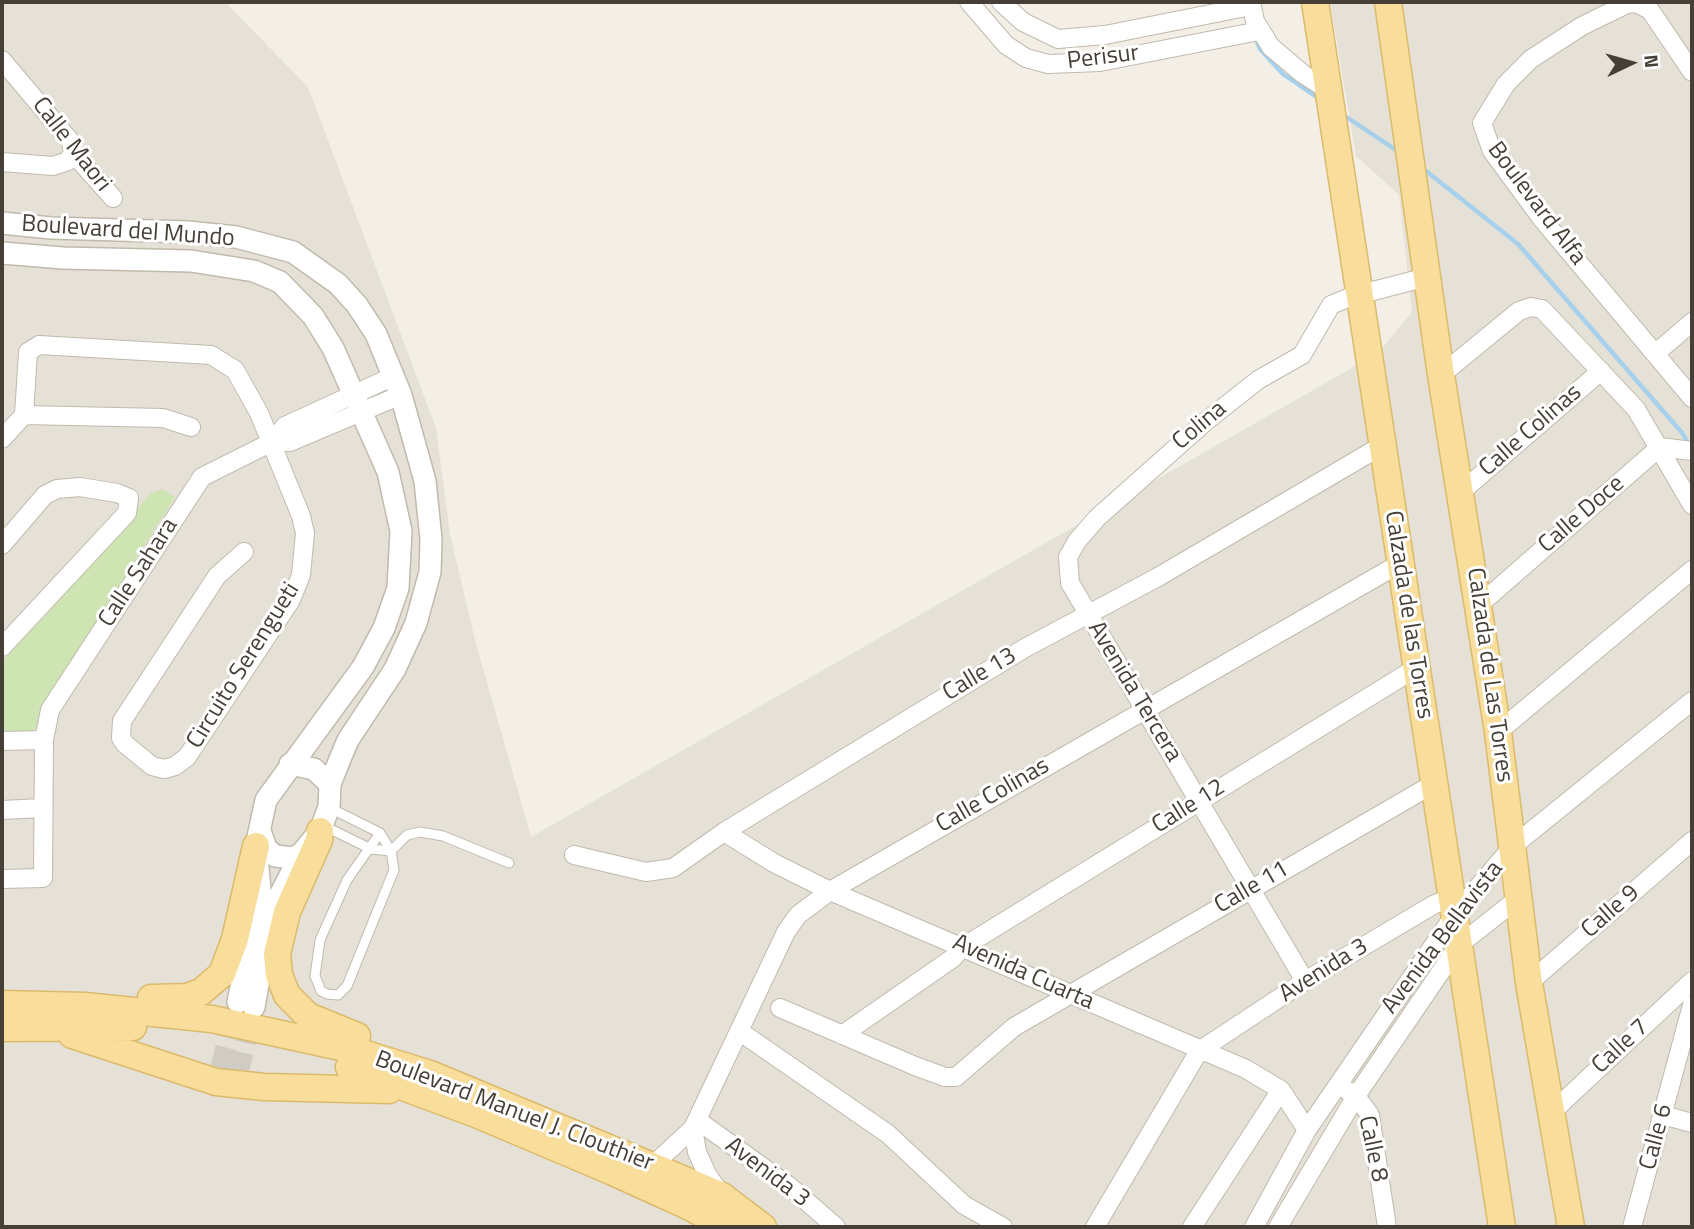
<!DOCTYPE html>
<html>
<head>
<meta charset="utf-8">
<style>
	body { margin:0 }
	#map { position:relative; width:1694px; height:1229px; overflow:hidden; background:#f3efe7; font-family:"Titillium Web",sans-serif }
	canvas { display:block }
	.frame { position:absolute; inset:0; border:4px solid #453f37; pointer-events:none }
	.north { position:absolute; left:1596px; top:28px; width:70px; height:70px; -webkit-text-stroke:5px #fff; paint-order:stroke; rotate:85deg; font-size:19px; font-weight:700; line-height:28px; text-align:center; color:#453f37 }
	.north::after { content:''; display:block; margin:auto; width:24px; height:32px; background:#453f37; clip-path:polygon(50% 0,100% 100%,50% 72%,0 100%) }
</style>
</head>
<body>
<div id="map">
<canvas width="1694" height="1229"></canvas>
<div class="frame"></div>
<div class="north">N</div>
</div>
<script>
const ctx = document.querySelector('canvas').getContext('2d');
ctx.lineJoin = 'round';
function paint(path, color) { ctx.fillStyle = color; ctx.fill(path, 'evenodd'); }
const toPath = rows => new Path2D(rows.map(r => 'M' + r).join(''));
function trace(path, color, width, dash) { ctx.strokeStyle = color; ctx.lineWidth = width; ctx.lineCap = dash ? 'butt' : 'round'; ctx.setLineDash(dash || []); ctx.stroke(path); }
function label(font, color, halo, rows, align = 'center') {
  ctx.font = font + ' "Titillium Web",sans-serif'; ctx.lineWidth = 6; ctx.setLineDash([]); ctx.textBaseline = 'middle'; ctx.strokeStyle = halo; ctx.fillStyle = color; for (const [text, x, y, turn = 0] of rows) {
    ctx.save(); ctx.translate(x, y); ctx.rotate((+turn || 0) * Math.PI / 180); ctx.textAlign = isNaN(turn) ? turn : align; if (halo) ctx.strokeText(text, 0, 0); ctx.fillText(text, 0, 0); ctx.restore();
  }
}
paint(toPath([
	[2,2,225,2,308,87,436,428,450,534,475,640,531,837,1378,353,1412,312,1399,195,1356,156,1330,2,1692,2,1692,1227,2,1227]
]), '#e6e1d6');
paint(toPath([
	[163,489,175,497,53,690,39,726,30,732,2,731,2,662,151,493]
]), '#cee4b2');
trace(toPath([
	[1255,37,1260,49,1283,74,1321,100],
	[1342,114,1399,152],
	[1421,167,1518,244,1683,434,1690,447]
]), '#a7d0ec', 4.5);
trace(toPath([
	[221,1068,235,1011],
	[238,1073,252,1014]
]), '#d0ccc4', 21, [21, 10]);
const service = toPath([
	[330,808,380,833,391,851,394,870,347,986,338,995,327,994,321,991,315,976,320,940,347,880,380,833],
	[324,826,371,849,391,851,407,835,420,832,443,836,509,863]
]);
const minor = toPath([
	[969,2,1006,45,1026,58,1048,64,1100,62,1259,31],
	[1001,2,1023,22,1058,39,1105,35,1251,6],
	[1251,2,1255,21,1271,47,1303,74,1328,90],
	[2,60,71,142,73,153,113,198],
	[1692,72,1650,10,1636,3,1627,4,1582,26,1531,59,1506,84,1482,123,1492,151,1542,219,1692,398],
	[2,162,53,166,68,161,73,153],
	[1656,353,1692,322],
	[1441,375,1519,311,1531,307,1542,309,1636,409,1692,505],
	[24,415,163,418,191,427],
	[2,439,24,415,28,352,39,345,211,355,235,370,259,413,301,516,305,533,301,575,291,600,187,757,175,766,164,769,152,766,125,744,121,738,122,721,217,576,244,552],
	[272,442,285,426,394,376],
	[1461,492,1601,371],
	[2,545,45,495,57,489,80,487,117,493,129,498,127,513,2,647],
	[1479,605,1660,447,1692,451],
	[1498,732,1692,570],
	[2,741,44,740],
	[2,810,43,808],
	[724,832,774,863,830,891,1246,1069,1281,1090,1307,1130],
	[574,855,646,872,673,868,724,832,1025,648,1158,577,1383,445],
	[2,879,43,878,44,740,50,710,202,477,272,442,290,442,401,395],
	[1305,981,1070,583,1068,557,1077,541,1097,518,1205,422,1258,380,1302,355,1331,305,1350,297,1427,277],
	[1529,983,1692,841],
	[780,1008,915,1066,945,1077,956,1077,1014,1027,1435,783],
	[739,1031,888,1134,964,1205,1003,1227],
	[842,1035,953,958,963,947,1416,668],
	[1348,1091,1356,1096,1370,1115,1387,1227],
	[1551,1113,1692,981],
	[1663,1115,1692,1123],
	[697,1120,789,1186,836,1227],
	[693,1128,697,1152,707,1174,721,1195],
	[652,1166,693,1128,786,932,798,915,830,891,1399,564],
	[1095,1227,1199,1051,1305,981,1433,905,1452,897],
	[1192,1227,1281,1090],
	[1254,1227,1307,1130,1455,914,1513,846,1692,701],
	[1278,1227,1356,1096,1459,945,1520,897],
	[1632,1227,1692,1005]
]);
const tertiary = toPath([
	[2,223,51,228,188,232,236,237,293,252,338,284,357,305,376,334,401,395,425,481,431,539,430,572,416,623,395,669,348,740,340,759,330,784,329,807,320,831,301,854,278,899,267,934,254,1007],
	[2,253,63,258,191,261,254,271,280,282,313,316,333,348,388,472,401,531,398,588,384,628,363,667,266,800,256,846,260,890,238,1002],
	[290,764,314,769,330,784],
	[260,831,266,848,275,856,293,858,301,854]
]);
const primary = toPath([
	[1315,2,1502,1227],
	[1388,2,1441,375,1498,732,1529,983,1571,1227],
	[320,831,319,840,287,912,277,954,279,975,287,995,308,1016,357,1036],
	[151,998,187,997,201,992,222,974,235,939,256,846],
	[2,1004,85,1006,212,1019,350,1049,430,1074,652,1166,722,1196,763,1227],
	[2,1028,133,1027],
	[72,1035,216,1082,264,1087,389,1090],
	[349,1067,476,1114,613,1172,690,1207,726,1227]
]);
trace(service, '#c0baad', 11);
trace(minor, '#c0baad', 20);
trace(tertiary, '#c0baad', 24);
trace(primary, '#dcba6b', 29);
trace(service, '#fff', 9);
trace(minor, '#fff', 18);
trace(tertiary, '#fff', 21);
trace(primary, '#f8dd9b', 26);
label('24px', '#453f37', '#fff', [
	["Perisur",1103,58,-7],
	["Calle Maori",71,145,52],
	["Boulevard Alfa",1536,204,53],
	["Boulevard del Mundo",128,232,4],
	["Colina",1200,426,-40],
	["Calle Colinas",1531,431,-41],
	["Calle Doce",1582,515,-41],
	["Calle Sahara",139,573,-57],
	["Calzada de las Torres",1408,615,81],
	["Circuito Serengueti",244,666,-58],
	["Calle 13",980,675,-31],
	["Calzada de Las Torres",1489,675,82],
	["Avenida Tercera",1134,692,59],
	["Calle Colinas",993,796,-30],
	["Calle 12",1189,807,-32],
	["Calle 11",1252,888,-30],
	["Calle 9",1611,912,-41],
	["Avenida Bellavista",1443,938,-53],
	["Avenida 3",1324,971,-32],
	["Avenida Cuarta",1023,973,24],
	["Calle 7",1621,1047,-43],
	["Boulevard Manuel J. Clouthier",514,1112,21],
	["Calle 6",1657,1137,-75],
	["Calle 8",1372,1149,78],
	["Avenida 3",767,1173,37]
]);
</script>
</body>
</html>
